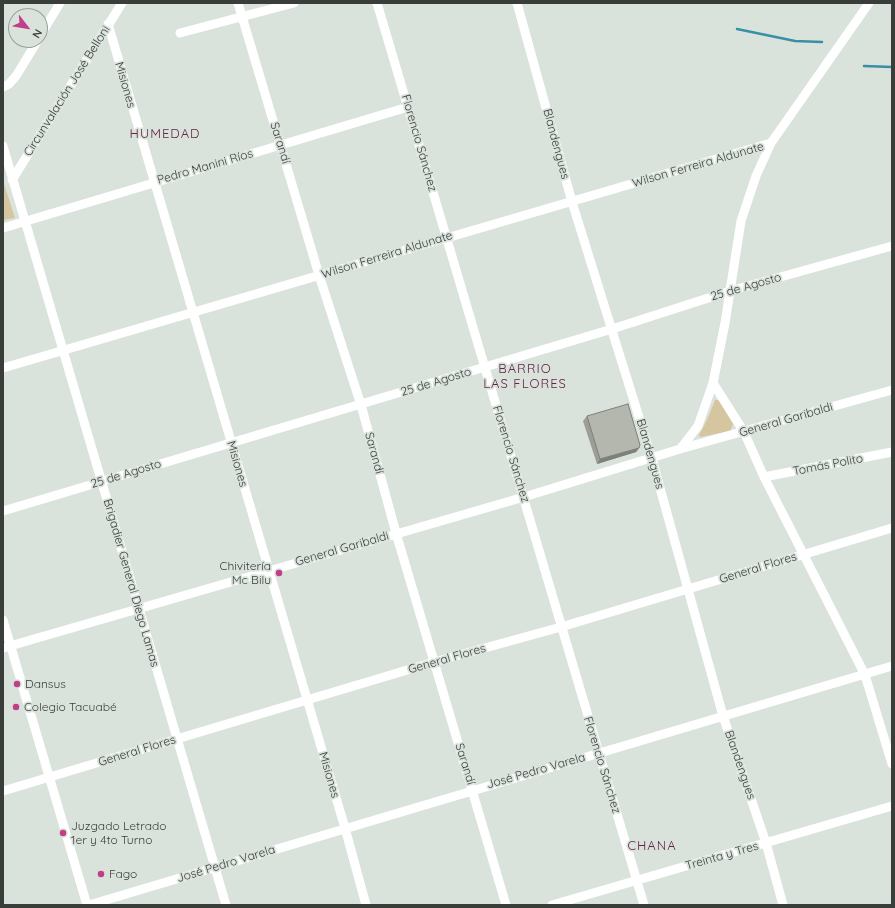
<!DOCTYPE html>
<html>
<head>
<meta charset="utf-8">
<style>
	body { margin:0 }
	#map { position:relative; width:895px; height:908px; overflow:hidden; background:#dae2dc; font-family:Quicksand,sans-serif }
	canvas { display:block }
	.frame { position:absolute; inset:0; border:4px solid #3a3e3b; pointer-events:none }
	.north { position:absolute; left:8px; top:8px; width:40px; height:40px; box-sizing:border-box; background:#dae2dc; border:1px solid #9aa09c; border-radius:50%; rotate:121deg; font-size:11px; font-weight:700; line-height:16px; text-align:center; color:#3a3e3b }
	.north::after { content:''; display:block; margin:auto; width:14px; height:18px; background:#c03f88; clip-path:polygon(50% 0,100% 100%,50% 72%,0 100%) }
</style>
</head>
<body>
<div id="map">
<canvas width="895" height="908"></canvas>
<div class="frame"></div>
<div class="north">N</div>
</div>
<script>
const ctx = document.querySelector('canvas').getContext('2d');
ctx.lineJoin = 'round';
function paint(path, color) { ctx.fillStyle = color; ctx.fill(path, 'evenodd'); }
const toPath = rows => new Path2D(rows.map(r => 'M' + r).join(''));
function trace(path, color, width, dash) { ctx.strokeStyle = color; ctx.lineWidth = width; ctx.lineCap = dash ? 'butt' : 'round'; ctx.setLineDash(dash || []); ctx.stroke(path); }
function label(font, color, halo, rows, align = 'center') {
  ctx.font = font + ' Quicksand,sans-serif'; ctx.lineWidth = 3.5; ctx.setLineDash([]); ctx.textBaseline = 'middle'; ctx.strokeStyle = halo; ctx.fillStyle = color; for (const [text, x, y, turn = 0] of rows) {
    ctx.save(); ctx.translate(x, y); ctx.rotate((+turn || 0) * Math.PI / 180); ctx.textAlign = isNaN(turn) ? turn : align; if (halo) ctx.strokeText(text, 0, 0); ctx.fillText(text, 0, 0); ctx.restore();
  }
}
paint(toPath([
	[3,181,15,218,3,220],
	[715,400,719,400,733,424,732,427,730,431,700,437,699,435,707,420]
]), '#d6c69f');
trace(toPath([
	[737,29,795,41,822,42],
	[864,66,892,67]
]), '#398fa6', 2.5);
trace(toPath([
	[238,3,319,275,361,405,396,533,506,905],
	[377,3,644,905],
	[517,3,572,202,652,459,723,716,766,843,783,905],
	[108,24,345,828,366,905],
	[180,33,294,3],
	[40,36,60,3],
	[3,87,9,84,16,76,38,40],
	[3,146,226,905],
	[12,180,122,3],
	[3,228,408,107],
	[3,368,771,143],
	[713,383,744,432,764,477,865,675,892,764],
	[681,448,698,426,713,383,725,323,741,221,756,176,771,143,869,3],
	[764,477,892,452],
	[3,511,612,329,730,291,892,246],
	[3,620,87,905],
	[3,648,524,497,680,449,892,390],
	[3,791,434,662,561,627,892,528],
	[89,905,892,666],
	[552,905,892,806]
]), '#fff', 9);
paint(toPath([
	[587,416,639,448,636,452,597,464,583,421]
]), '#9b9d96');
paint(toPath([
	[639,448,636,452,597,464,600,459]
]), '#7e807a');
const building = toPath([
	[628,404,640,445,639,448,600,459,587,416,628,404]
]);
paint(building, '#b4b7ae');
trace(building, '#7e807a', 1);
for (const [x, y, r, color] of [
	[279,573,4,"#c03f88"],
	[17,684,4,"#c03f88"],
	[16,707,4,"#c03f88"],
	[63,833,4,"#c03f88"],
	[101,874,4,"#c03f88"]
]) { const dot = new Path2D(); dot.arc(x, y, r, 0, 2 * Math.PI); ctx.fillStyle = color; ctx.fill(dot); trace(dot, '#dae2dc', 1.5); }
label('12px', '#3a3e3b', '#dae2dc', [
	["Misiones",125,85,74],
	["Circunvalación José Belloni",67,91,-58],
	["Sarandí",280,143,73],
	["Florencio Sánchez",419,143,74],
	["Blandengues",556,144,75],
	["Wilson Ferreira Aldunate",698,165,-16],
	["Pedro Manini Ríos",205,167,-16],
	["Wilson Ferreira Aldunate",387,255,-17],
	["25 de Agosto",746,287,-16],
	["25 de Agosto",436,382,-17],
	["General Garibaldi",786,420,-16],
	["Sarandí",374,453,75],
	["Florencio Sánchez",511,454,73],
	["Blandengues",650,454,74],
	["Misiones",237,464,74],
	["Tomás Polito",828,465,-11],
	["25 de Agosto",126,474,-17],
	["General Garibaldi",342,549,-16],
	["General Flores",758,568,-17],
	["Brigadier General Diego Lamas",131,583,74],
	["General Flores",447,659,-16],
	["General Flores",137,751,-17],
	["Sarandí",465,764,73],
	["Florencio Sánchez",602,765,73],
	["Blandengues",740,765,71],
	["José Pedro Varela",536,771,-16],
	["Misiones",329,775,74],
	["Treinta y Tres",722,856,-16],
	["José Pedro Varela",226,864,-17]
]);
label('12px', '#3a3e3b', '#dae2dc', [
	["Chivitería",271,566,"right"],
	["Mc Bilu",271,580,"right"],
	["Dansus",25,684],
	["Colegio Tacuabé",24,707],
	["Juzgado Letrado",71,826],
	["1er y 4to Turno",71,840],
	["Fago",109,874]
], 'left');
ctx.letterSpacing = '1px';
label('13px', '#642548', '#dae2dc', [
	["HUMEDAD",165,134],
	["BARRIO",525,369],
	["LAS FLORES",525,384],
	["CHANA",652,846]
]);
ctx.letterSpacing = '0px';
</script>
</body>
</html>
